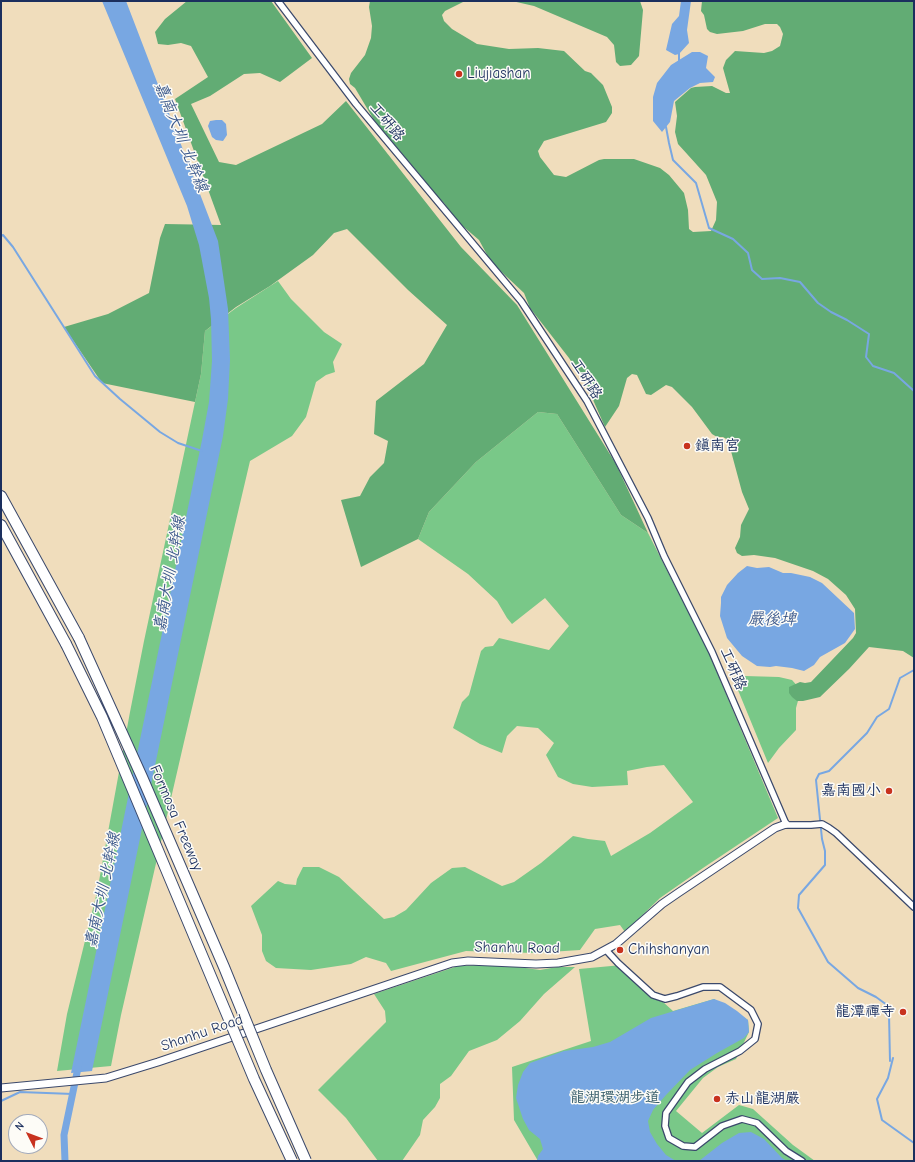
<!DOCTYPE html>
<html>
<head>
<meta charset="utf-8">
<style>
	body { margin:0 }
	#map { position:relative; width:915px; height:1162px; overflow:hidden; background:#f0ddbc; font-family:"Comic Neue",sans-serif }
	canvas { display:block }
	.frame { position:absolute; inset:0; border:2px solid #1b2f5e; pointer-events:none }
	.north { position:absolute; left:8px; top:1114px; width:40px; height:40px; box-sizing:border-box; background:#fdfcf7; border:1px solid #a3aaba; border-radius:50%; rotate:312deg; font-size:11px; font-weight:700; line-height:16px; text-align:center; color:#1b2f5e }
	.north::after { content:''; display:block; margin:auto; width:14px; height:18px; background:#c8321e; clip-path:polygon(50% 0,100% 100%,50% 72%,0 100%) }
</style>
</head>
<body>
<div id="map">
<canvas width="915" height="1162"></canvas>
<div class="frame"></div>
<div class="north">N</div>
</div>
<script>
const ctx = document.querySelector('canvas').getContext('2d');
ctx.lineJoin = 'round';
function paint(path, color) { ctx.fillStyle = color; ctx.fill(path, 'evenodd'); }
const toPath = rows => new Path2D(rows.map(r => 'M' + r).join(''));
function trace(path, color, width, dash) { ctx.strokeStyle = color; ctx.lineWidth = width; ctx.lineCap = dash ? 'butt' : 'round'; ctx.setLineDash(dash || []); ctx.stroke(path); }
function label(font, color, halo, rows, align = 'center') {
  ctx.font = font + ' "Comic Neue","LXGW WenKai TC",sans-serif'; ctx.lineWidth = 3; ctx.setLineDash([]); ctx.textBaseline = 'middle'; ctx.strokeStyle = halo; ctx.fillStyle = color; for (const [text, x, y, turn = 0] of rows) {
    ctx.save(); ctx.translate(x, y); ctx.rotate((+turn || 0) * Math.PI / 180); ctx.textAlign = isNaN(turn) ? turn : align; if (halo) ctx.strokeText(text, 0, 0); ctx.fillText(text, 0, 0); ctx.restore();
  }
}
paint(toPath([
	[278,281,291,299,324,332,342,344,333,362,335,372,326,375,316,382,306,417,292,436,250,461,184,742,121,1015,111,1066,57,1071,67,1014,97,892,130,712,144,641,201,374,205,331,236,308],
	[538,412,557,414,621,515,648,533,708,651,778,818,703,868,660,898,625,932,620,925,595,929,580,950,534,953,466,951,391,971,386,963,366,957,351,964,311,970,276,968,266,961,262,951,262,935,251,906,278,881,285,884,296,885,297,879,303,867,319,867,339,877,384,919,394,917,406,910,431,883,452,868,465,867,502,886,514,882,541,863,573,836,588,839,605,841,611,856,650,833,693,802,664,765,647,767,627,771,628,785,592,787,573,784,558,777,546,755,554,743,538,728,517,726,507,736,502,753,480,744,453,728,462,702,469,695,481,651,485,647,493,646,499,638,549,650,569,626,545,598,512,624,507,618,497,601,468,574,418,539,429,512,476,462],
	[745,676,779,677,792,680,801,690,796,708,796,730,779,748,768,763,733,678],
	[481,965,518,967,540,970,557,967,575,967,544,994,520,1021,497,1040,469,1051,451,1076,440,1084,440,1098,435,1107,423,1120,420,1135,402,1161,378,1161,346,1118,318,1090,386,1022,385,1011,374,994,458,966],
	[622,965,673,1011,714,999,748,1020,749,1032,736,1059,718,1067,703,1078,676,1111,702,1133,739,1105,753,1109,793,1145,815,1161,538,1161,514,1120,512,1067,591,1041,579,969]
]), '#79c888');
paint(toPath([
	[187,1,271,1,312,58,280,82,260,73,244,74,210,96,191,104,219,162,236,165,322,124,346,101,461,247,517,305,616,464,648,533,621,515,557,414,538,412,476,462,429,512,418,539,361,567,341,500,360,496,370,477,384,463,388,441,374,434,376,401,424,364,447,325,408,290,347,229,334,233,313,255,270,286,236,307,205,331,201,374,195,402,102,383,64,327,108,314,149,293,160,238,165,224,221,225,175,99,208,77,191,46,181,43,168,45,158,44,155,32,165,19],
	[370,1,465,1,445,11,442,15,444,21,452,29,477,44,509,49,538,48,564,51,585,71,591,73,603,85,612,107,612,113,606,122,544,141,538,151,540,157,554,175,566,177,599,160,604,159,634,159,660,168,669,175,684,193,688,210,689,229,693,232,711,231,716,220,717,202,706,175,678,144,675,132,677,116,675,102,691,88,695,87,712,86,726,93,730,93,723,68,726,60,735,51,764,53,772,51,780,46,783,34,780,27,777,24,765,24,743,31,717,34,710,32,707,29,704,15,701,11,702,1,914,1,914,658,903,651,869,647,849,669,820,697,803,701,797,701,792,697,789,693,789,687,800,682,805,683,811,682,853,638,856,633,855,609,846,595,828,579,813,571,775,558,754,555,742,556,737,553,735,548,740,537,741,525,749,509,742,492,728,440,723,437,717,437,712,434,692,407,672,387,666,385,651,395,646,394,637,375,632,374,627,378,619,406,605,427,586,384,569,358,530,308,524,293,491,262,479,240,458,222,444,203,431,191,421,176,374,120,355,88,350,84,349,79,351,73,365,55,371,38,372,26,369,7],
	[512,1,640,1,643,10,639,56,631,65,620,66,616,62,614,45,607,37,534,6]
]), '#62ac74');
paint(toPath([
	[102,1,126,1,218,241,228,309,230,360,228,399,223,436,92,1071,71,1073,202,440,209,402,212,361,211,319,209,298,199,245,187,206],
	[681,1,691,1,687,30,689,43,679,54,675,55,666,50,672,24,679,16],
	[692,52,700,52,708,56,706,68,715,77,713,82,700,83,690,88,674,101,670,122,662,132,653,121,653,97,657,83,671,65],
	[216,120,222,120,226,124,227,135,223,141,216,140,212,137,208,126,210,121],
	[747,566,757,568,769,567,783,573,791,573,810,577,822,583,854,613,855,629,845,643,820,657,814,665,804,671,792,668,776,666,770,667,757,666,742,656,727,638,720,616,721,603,721,597,727,585,738,573],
	[714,999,725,1003,737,1011,748,1020,749,1032,744,1038,717,1053,690,1070,666,1095,653,1110,648,1121,650,1132,657,1144,666,1155,676,1161,537,1161,538,1156,543,1149,540,1139,529,1130,523,1119,516,1098,518,1085,523,1072,530,1063,564,1051,593,1047,610,1042,651,1018],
	[751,1132,764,1139,782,1158,787,1161,699,1161,722,1143,739,1133]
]), '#78a7e2');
trace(toPath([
	[679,61,679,52],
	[666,127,669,143,673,160,696,183,709,228,733,239,748,253,752,270,762,279,780,278,800,282,818,303,831,312,847,320,869,334,866,357,873,366,894,373,914,391],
	[1,236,3,235,13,247,95,376,120,399,160,432,178,443,202,451],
	[893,1058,888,1078,877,1099,882,1120,914,1143],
	[890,1061,889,1014,887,1005,876,997,858,988,828,962,798,908,799,895,825,865,825,851,822,839,816,780,819,774,829,771,867,733,877,717,889,709,900,678,914,670],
	[1,1101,20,1092,73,1094]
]), '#78a7e2', 2);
trace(toPath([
	[65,1161,64,1135,79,1063]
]), '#78a7e2', 7);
const minor = toPath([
	[278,1,356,104,521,301,587,401,648,518,664,556,712,652,786,824,785,825,811,825,822,824,829,828,836,833,914,907],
	[606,950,618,963,653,995,665,999,677,996,703,987,720,987,751,1010,758,1024,755,1039,740,1051,705,1069,688,1082,666,1113,665,1126,669,1138,683,1146,695,1147,722,1126,742,1119,757,1123,786,1151,802,1161]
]);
const tertiary = toPath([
	[1,1088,106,1078,158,1062,452,963,468,961,536,964,558,963,592,957,616,944,662,904,678,893,769,832,775,828,786,824]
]);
const motorway = toPath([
	[1,496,79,638],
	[1,525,66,644]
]);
trace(minor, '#3b496c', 8);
trace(tertiary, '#3b496c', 9);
trace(motorway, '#3b496c', 12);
trace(minor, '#fff', 5.5);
trace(tertiary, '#fff', 7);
trace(motorway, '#fff', 10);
const motorwayBridge = toPath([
	[79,638,142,777,224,967,266,1070,306,1161],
	[66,644,102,717,254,1079,292,1161]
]);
trace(motorwayBridge, '#3b496c', 12, []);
trace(motorwayBridge, '#fff', 10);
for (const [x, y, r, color] of [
	[459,74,4,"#c8321e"],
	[687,446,4,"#c8321e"],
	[889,791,4,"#c8321e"],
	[620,950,4,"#c8321e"],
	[903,1012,4,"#c8321e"],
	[717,1099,4,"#c8321e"]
]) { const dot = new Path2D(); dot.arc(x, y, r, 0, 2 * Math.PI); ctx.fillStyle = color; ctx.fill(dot); trace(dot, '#fdfcf7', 1.5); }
label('15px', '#1b2f5e', '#fdfcf7', [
	["Liujiashan",467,74],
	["鎮南宮",695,446],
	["嘉南國小",881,791,"right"],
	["Chihshanyan",628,950],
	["龍潭禪寺",895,1012,"right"],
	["赤山龍湖嚴",725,1099]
], 'left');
label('15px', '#1b2f5e', '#fdfcf7', [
	["工研路",387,122,50],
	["工研路",586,379,58],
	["工研路",733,669,67],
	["Formosa Freeway",176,818,67],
	["Shanhu Road",517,948,1],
	["Shanhu Road",202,1033,-19]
]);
label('15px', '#375d6b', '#fdfcf7', [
	["龍湖環湖步道",615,1098]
]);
label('italic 16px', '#3c598c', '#fdfcf7', [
	["嘉南大圳 北幹線",181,137,68],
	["嘉南大圳 北幹線",170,574,-80],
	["嚴後埤",772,619],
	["嘉南大圳 北幹線",103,890,-78]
]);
</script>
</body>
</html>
